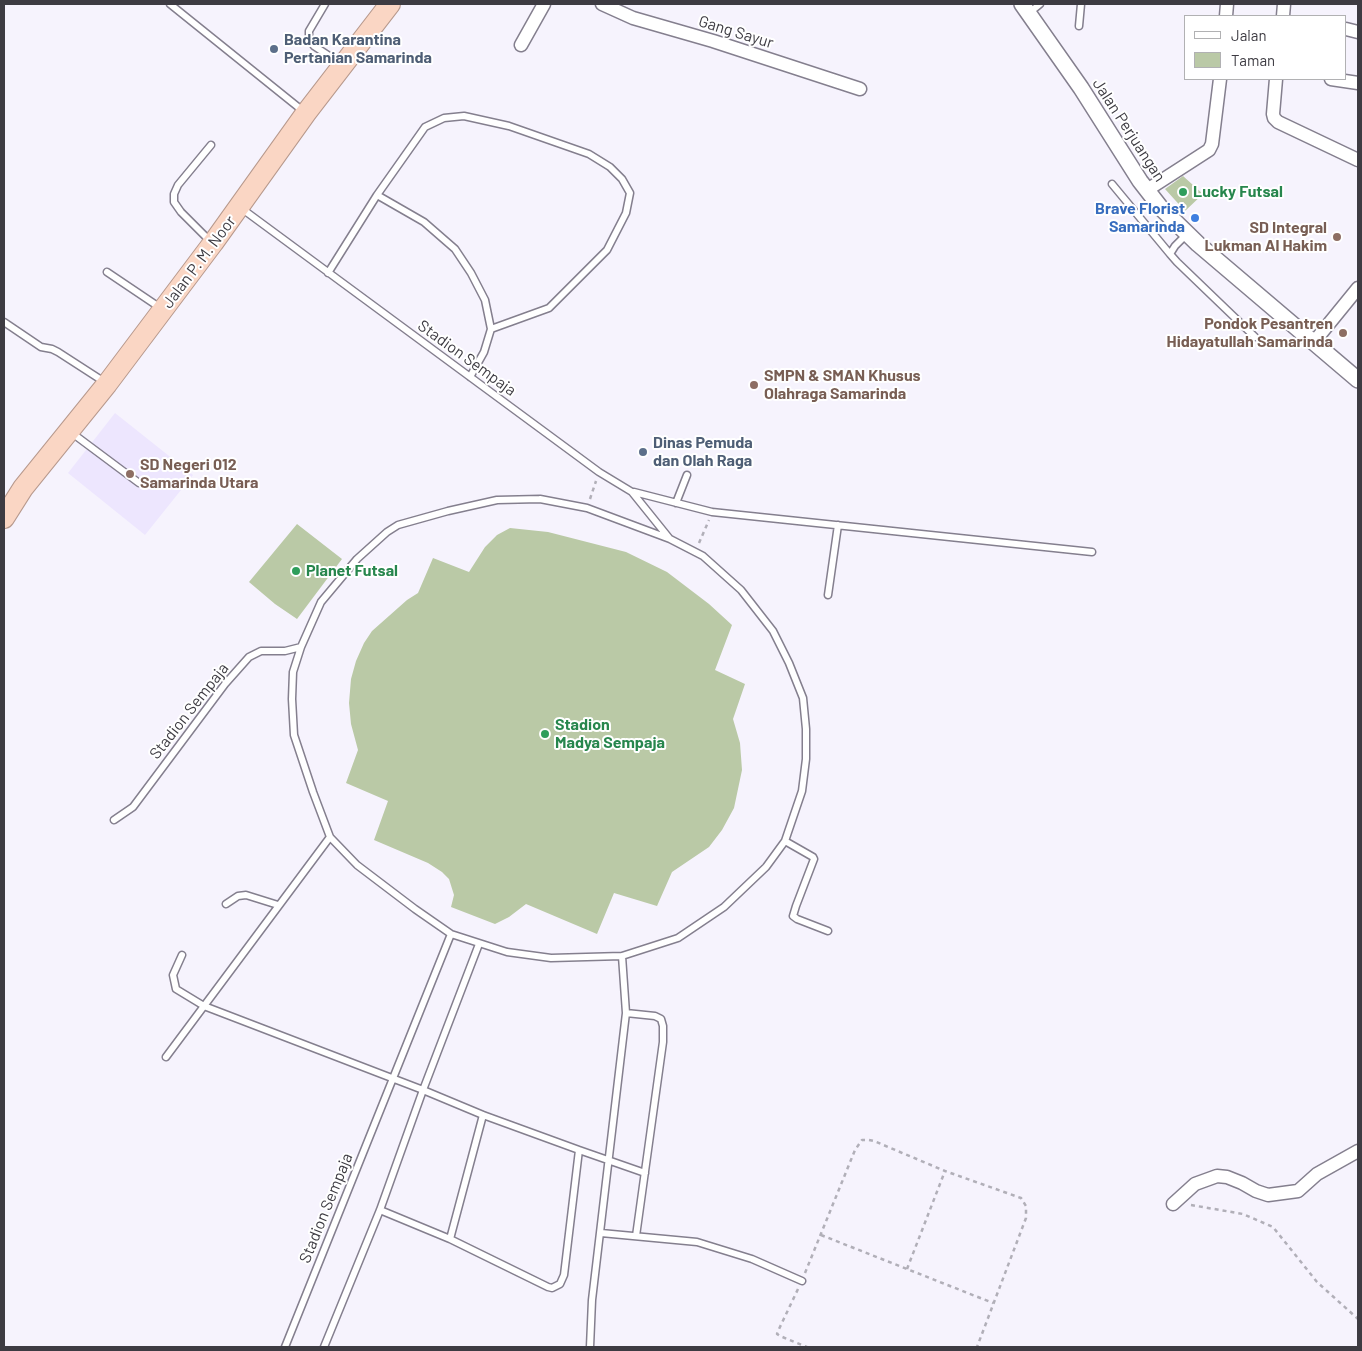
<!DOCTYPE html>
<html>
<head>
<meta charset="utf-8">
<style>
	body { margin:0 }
	#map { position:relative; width:1362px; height:1351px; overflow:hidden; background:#f6f3fd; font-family:Barlow,sans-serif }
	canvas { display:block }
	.frame { position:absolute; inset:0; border:5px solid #3d3b42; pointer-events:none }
	.legend { position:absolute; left:1184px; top:15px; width:162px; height:65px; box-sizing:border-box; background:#fff; border:1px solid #b1b1b3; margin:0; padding:6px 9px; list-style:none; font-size:15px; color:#3d3b42 }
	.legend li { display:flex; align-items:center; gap:10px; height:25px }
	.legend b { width:25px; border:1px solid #b1b1b3 }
</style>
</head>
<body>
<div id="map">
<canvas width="1362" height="1351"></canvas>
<div class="frame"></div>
<ul class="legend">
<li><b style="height:6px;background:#fff"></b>Jalan</li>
<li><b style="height:14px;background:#bac9a6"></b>Taman</li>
</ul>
</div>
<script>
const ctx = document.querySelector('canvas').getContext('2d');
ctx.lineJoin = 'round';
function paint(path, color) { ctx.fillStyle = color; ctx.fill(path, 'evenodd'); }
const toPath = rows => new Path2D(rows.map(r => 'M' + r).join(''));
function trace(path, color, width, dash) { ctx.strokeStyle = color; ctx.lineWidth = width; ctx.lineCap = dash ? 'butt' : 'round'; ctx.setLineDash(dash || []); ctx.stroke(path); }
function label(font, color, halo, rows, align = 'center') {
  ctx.font = font + ' Barlow,sans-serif'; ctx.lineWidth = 4; ctx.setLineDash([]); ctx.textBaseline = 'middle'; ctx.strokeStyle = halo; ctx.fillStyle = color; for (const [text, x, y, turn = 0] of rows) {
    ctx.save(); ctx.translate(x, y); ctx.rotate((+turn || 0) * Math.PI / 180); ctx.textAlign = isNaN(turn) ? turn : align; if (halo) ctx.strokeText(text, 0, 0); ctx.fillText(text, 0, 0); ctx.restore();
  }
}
paint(toPath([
	[115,413,193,475,145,535,68,473]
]), '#ede6fe');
paint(toPath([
	[1183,176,1203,194,1185,211,1165,189],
	[297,524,342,559,297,619,275,604,249,582],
	[510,528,548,532,626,552,667,572,709,604,732,625,715,670,745,684,733,719,740,743,742,770,734,808,722,830,709,847,672,872,657,906,614,893,597,934,526,904,509,917,495,924,451,907,454,895,449,879,442,872,428,863,374,840,388,801,346,783,358,750,351,724,349,703,351,679,356,661,364,643,372,631,407,600,418,593,433,558,469,572,485,547,497,535]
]), '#bac9a6');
const service = toPath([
	[170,4,303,111],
	[325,4,309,31,309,39,314,46,340,63],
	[1029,13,1040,4],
	[1079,26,1081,4],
	[1112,184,1170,254],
	[377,195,424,222,455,249,471,273,485,300,491,329,484,352,470,377],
	[241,208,599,472,632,492,669,538],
	[1187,234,1175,246,1170,254,1177,262,1255,337],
	[210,241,181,212,174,202,174,194,178,185,211,145],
	[107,272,162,309],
	[328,273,377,195,425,127,444,118,464,116,509,126,589,154,610,167,622,179,630,193,626,213,607,250,549,308,491,329],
	[4,322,41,347,52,349,58,352,106,383],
	[72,433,139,483],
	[634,492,712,512,1092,552],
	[540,499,587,508,670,539,703,556,741,590,773,631,789,663,803,698,806,729,806,759,802,791,785,841,766,867,724,907,678,938,622,956,551,958,507,952,451,934,415,909,357,865,330,837,313,792,294,735,292,699,293,672,301,647,321,602,357,559,387,532,398,525,448,511,497,500,540,499],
	[676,503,687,475],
	[828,595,838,525],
	[114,820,133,807,225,684,249,657,261,651,285,651,301,647],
	[785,841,813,857,814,859,796,906,793,916,797,919,828,931],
	[226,904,238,896,246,895,278,905],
	[182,955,173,975,176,989,204,1006,423,1090,483,1115,579,1150],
	[626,1013,655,1016,661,1019,663,1026,663,1042,636,1236],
	[166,1057,330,837],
	[380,1210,450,1239,548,1287,552,1288,560,1284,564,1275,579,1150,645,1173],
	[601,1233,697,1242,752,1259,802,1281],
	[450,1239,483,1115],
	[285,1347,451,934],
	[324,1347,380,1210,423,1090,479,944],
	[590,1347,592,1300,626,1013,622,956]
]);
const minor = toPath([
	[602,4,633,18,713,41,860,89],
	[1226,16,1227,4],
	[1283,16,1284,4],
	[1346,29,1358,32],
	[521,45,544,4],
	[1276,79,1273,114,1274,118,1278,122,1358,160],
	[1331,79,1358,83],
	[1147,190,1209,150,1212,144,1220,79],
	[1314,342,1358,288],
	[1173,1204,1195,1184,1217,1176,1227,1177,1242,1183,1256,1191,1268,1195,1298,1191,1317,1174,1358,1151]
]);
const tertiary = toPath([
	[1022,4,1081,88,1140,181,1161,208,1198,244,1358,380]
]);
const trunk = toPath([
	[4,518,23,488,107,384,213,243,306,113,390,4]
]);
trace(service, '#847f8e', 9);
trace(minor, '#847f8e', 15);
trace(tertiary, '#847f8e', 18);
trace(trunk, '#b7998d', 22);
trace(toPath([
	[590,499,596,481],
	[699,543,709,520],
	[1191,1205,1243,1214,1273,1227,1317,1282,1358,1319],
	[821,1235,993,1303],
	[907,1269,945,1171],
	[805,1273,855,1150,862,1140,869,1140,874,1141,945,1171,1021,1198,1026,1206,1026,1218,977,1347],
	[798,1289,779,1329,777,1334,780,1336,807,1347]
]), '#b1afb8', 2.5, [4, 4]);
trace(service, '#fff', 6);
trace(minor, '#fff', 12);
trace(tertiary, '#fff', 15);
trace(trunk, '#fad6c4', 20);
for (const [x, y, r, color] of [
	[274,49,5,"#5c6f8a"],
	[1183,192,5,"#2e9e5b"],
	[1195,218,5,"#3f7fe0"],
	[1337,237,5,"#8d6e63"],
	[1343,333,5,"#8d6e63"],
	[754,385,5,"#8d6e63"],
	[643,452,5,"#5c6f8a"],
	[130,474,5,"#8d6e63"],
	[296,571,5,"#2e9e5b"],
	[545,734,5,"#2e9e5b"]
]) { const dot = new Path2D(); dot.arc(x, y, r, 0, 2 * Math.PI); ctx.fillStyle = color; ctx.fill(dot); trace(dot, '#fff', 2); }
label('16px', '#3d3b42', '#fff', [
	["Gang Sayur",736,32,17],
	["Jalan Perjuangan",1129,130,57],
	["Jalan P. M. Noor",199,262,-53],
	["Stadion Sempaja",467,358,36],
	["Stadion Sempaja",189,711,-52],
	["Stadion Sempaja",326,1208,-68]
]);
label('bold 16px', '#4e5e75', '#fff', [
	["Badan Karantina",284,40],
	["Pertanian Samarinda",284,58],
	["Dinas Pemuda",653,443],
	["dan Olah Raga",653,461]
], 'left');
label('bold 16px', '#27864d', '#fff', [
	["Lucky Futsal",1193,192],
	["Planet Futsal",306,571],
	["Stadion",555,725],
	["Madya Sempaja",555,743]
], 'left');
label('bold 16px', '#366cbe', '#fff', [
	["Brave Florist",1185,209],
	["Samarinda",1185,227]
], 'right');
label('bold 16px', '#785e54', '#fff', [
	["SD Integral",1327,228],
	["Lukman Al Hakim",1327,246],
	["Pondok Pesantren",1333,324],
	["Hidayatullah Samarinda",1333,342],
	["SMPN & SMAN Khusus",764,376,"left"],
	["Olahraga Samarinda",764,394,"left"],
	["SD Negeri 012",140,465,"left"],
	["Samarinda Utara",140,483,"left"]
], 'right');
</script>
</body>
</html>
